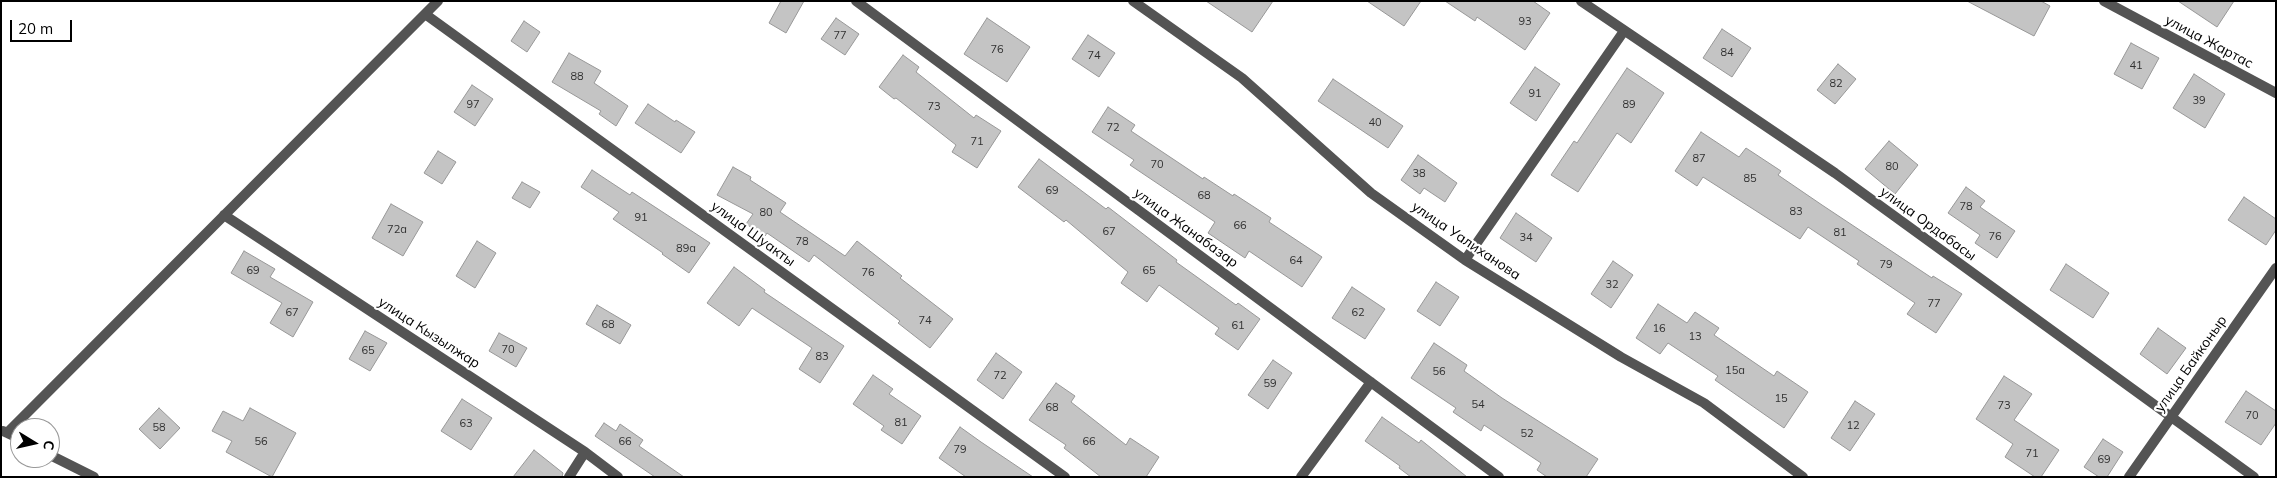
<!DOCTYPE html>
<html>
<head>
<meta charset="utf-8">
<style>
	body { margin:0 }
	#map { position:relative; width:2277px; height:478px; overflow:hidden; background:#fff; font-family:Mulish,sans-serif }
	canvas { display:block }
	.frame { position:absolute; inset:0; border:2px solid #000; pointer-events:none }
	.north { position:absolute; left:10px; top:418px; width:50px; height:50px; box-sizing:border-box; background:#fff; border:1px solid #999; border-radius:50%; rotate:99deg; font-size:14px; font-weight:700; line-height:20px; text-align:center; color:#000 }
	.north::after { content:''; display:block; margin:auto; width:18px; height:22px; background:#000; clip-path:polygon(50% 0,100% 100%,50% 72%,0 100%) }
	.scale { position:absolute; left:10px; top:20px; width:62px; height:22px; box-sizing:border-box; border:2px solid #000; border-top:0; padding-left:6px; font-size:15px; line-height:18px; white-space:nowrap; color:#000; -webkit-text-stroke:4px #fff; paint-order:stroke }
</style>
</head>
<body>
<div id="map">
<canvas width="2277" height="478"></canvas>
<div class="frame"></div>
<div class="north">С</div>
<div class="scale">20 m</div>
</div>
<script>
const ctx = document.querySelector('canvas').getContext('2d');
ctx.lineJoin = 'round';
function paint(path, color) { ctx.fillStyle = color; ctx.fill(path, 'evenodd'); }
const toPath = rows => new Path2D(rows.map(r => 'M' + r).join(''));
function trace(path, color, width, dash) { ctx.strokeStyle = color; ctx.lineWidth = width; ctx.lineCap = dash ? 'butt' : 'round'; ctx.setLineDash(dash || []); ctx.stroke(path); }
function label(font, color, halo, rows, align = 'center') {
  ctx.font = font + ' Mulish,sans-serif'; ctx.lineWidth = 4.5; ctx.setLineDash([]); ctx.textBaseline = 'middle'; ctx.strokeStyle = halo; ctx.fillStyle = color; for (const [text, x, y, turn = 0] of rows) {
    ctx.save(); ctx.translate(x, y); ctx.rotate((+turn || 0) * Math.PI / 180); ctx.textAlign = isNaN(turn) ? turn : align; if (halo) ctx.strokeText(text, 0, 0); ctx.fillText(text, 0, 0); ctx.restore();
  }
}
const building = toPath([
	[781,1,804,1,786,33,769,23,781,1],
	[1206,1,1273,1,1252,32,1206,1],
	[1367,1,1421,1,1404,26,1367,1],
	[1445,1,1533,1,1550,13,1525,50,1477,17,1475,21,1445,1],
	[1967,1,2041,1,2050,6,2034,36,1967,1],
	[2178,1,2234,1,2217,27,2178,1],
	[836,18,859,34,845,55,821,39,836,18],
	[987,18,1030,47,1007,82,964,54,987,18],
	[524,21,540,32,527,52,511,41,524,21],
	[1722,29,1751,48,1732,77,1703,58,1722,29],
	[1088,35,1115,53,1099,77,1072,59,1088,35],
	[2131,43,2159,58,2142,89,2114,74,2131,43],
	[569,53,601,71,594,83,628,106,616,126,599,114,601,111,552,82,569,53],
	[903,55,919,67,916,72,974,118,976,115,1001,131,977,168,952,152,956,145,896,98,894,99,879,87,903,55],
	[1838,64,1856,79,1835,104,1817,90,1838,64],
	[1535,67,1560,84,1536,121,1510,103,1535,67],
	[1627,68,1664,93,1631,143,1617,133,1578,192,1551,175,1574,141,1577,143,1627,68],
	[2194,74,2225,94,2205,128,2173,108,2194,74],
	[1333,79,1403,126,1388,148,1318,101,1333,79],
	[472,85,493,99,475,126,454,112,472,85],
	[648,104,675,122,676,120,695,132,681,153,635,123,648,104],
	[1108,107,1135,125,1131,131,1203,179,1204,177,1233,196,1234,194,1271,218,1269,222,1322,257,1302,287,1249,251,1245,258,1208,233,1215,222,1130,165,1134,160,1092,132,1108,107],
	[1701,132,1739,157,1746,148,1781,171,1778,175,1822,205,1932,278,1933,276,1962,294,1936,333,1907,314,1915,303,1857,264,1859,261,1808,227,1800,239,1703,177,1697,186,1675,171,1701,132],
	[1889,141,1918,165,1895,194,1865,169,1889,141],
	[438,151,456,162,442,184,424,173,438,151],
	[1418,155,1457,183,1445,202,1424,188,1420,194,1401,180,1418,155],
	[1039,159,1106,209,1108,207,1177,260,1176,262,1236,305,1238,303,1260,319,1238,350,1215,334,1219,328,1159,285,1147,302,1121,283,1128,272,1066,220,1064,222,1018,187,1039,159],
	[733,167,751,177,750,180,786,203,780,212,845,256,857,241,902,276,900,278,953,319,930,348,898,323,900,321,814,255,809,262,767,233,765,236,746,224,753,214,717,195,733,167],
	[592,170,630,195,632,192,710,243,689,273,662,254,663,253,613,219,619,212,581,187,592,170],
	[522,182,540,192,530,208,512,198,522,182],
	[1966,187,1985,201,1980,207,2015,231,1997,258,1975,243,1980,235,1948,213,1966,187],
	[2244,197,2276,219,2276,230,2266,245,2228,220,2244,197],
	[391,204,423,222,403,256,372,238,391,204],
	[1516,213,1552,238,1536,262,1500,238,1516,213],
	[477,241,496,253,475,288,456,276,477,241],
	[244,251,275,269,270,277,313,302,293,337,270,323,282,303,231,273,244,251],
	[1613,261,1633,275,1611,308,1591,294,1613,261],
	[2066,264,2109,293,2093,318,2050,290,2066,264],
	[734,267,765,290,764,292,844,346,820,383,799,369,812,348,752,308,739,326,707,303,734,267],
	[1436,282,1459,297,1440,326,1417,311,1436,282],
	[1352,287,1385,309,1365,339,1332,318,1352,287],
	[1658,304,1687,323,1695,312,1719,328,1714,335,1774,376,1777,371,1808,392,1784,428,1715,380,1718,376,1668,343,1660,354,1636,338,1658,304],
	[597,305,631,325,620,344,586,324,597,305],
	[2158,328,2186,348,2167,374,2140,354,2158,328],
	[365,331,387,343,370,371,349,359,365,331],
	[499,333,527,348,516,367,489,351,499,333],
	[1434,343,1467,365,1464,371,1502,398,1598,459,1586,477,1547,477,1537,470,1541,463,1484,425,1481,431,1453,412,1456,408,1411,378,1434,343],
	[996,353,1022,372,1003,399,977,380,996,353],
	[1273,360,1292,373,1268,409,1248,395,1273,360],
	[873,375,893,389,889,394,921,416,902,444,881,430,884,426,853,404,873,375],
	[2004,376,2032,394,2014,420,2059,450,2041,477,2035,477,2005,457,2013,444,1976,419,2004,376],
	[1056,383,1075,396,1071,402,1126,445,1130,438,1159,457,1146,477,1101,477,1064,448,1066,445,1029,420,1056,383],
	[2246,391,2276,411,2276,423,2261,445,2225,422,2246,391],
	[462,399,492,418,471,450,441,431,462,399],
	[1855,401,1875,414,1850,451,1831,438,1855,401],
	[159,408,180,428,160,449,139,429,159,408],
	[250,408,296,433,272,477,226,452,232,441,212,431,223,411,243,421,250,408],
	[1382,417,1419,443,1421,440,1467,477,1411,477,1399,468,1400,466,1365,441,1382,417],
	[604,423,616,431,620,424,643,440,639,446,684,477,655,477,595,436,604,423],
	[960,427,981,442,1033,477,966,477,939,458,960,427],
	[2103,439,2123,452,2107,477,2099,477,2084,467,2103,439],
	[534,450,563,473,562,477,513,477,534,450]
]);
paint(building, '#c4c4c4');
trace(building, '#989898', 1);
trace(toPath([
	[856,1,1499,477],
	[1133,1,1242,78,1371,193,1465,260,1621,357,1704,403,1803,477],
	[1581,1,1835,173,2254,477],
	[2104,1,2276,93],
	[425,14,1065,477],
	[224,215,585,452,618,477],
	[1465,260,1624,31],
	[3,431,20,439],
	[7,433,438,1],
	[50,455,94,477],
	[569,477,585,452],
	[1301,477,1371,382],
	[2129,477,2276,268]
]), '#545454', 10);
label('11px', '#313131', null, [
	["93",1525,22],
	["77",840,36],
	["76",997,50],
	["84",1727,53],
	["74",1094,56],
	["41",2136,66],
	["88",577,77],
	["82",1836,84],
	["91",1535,94],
	["39",2199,101],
	["97",473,105],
	["89",1629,105],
	["73",934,107],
	["40",1375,123],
	["72",1113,128],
	["71",977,142],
	["87",1699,159],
	["70",1157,165],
	["80",1892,167],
	["38",1419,174],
	["85",1750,179],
	["69",1052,191],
	["68",1204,196],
	["78",1966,207],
	["83",1796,212],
	["80",766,213],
	["91",641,218],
	["66",1240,226],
	["72а",397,230],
	["67",1109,232],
	["81",1840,233],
	["76",1995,237],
	["34",1526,238],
	["78",802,242],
	["89а",686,249],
	["64",1296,261],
	["79",1886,265],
	["69",253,271],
	["65",1149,271],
	["76",868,273],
	["32",1612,285],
	["77",1934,304],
	["67",292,313],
	["62",1358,313],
	["74",925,321],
	["68",608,325],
	["61",1238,326],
	["16",1659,329],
	["13",1695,337],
	["70",508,350],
	["65",368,351],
	["83",822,357],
	["15а",1735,371],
	["56",1439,372],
	["72",1000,376],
	["59",1270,384],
	["15",1781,399],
	["54",1478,405],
	["73",2004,406],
	["68",1052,408],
	["70",2252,416],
	["81",901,423],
	["63",466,424],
	["12",1853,426],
	["58",159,428],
	["52",1527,434],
	["56",261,442],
	["66",625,442],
	["66",1089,442],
	["79",960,450],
	["71",2032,454],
	["69",2104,460]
]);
label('14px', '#000', '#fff', [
	["улица Жартас",2209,42,28],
	["улица Ордабасы",1928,224,36],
	["улица Жанабазар",1186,228,36],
	["улица Шуакты",753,234,36],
	["улица Уалиханова",1466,241,34],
	["улица Кызылжар",429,333,33],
	["улица Байконыр",2191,364,-55]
]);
</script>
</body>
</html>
